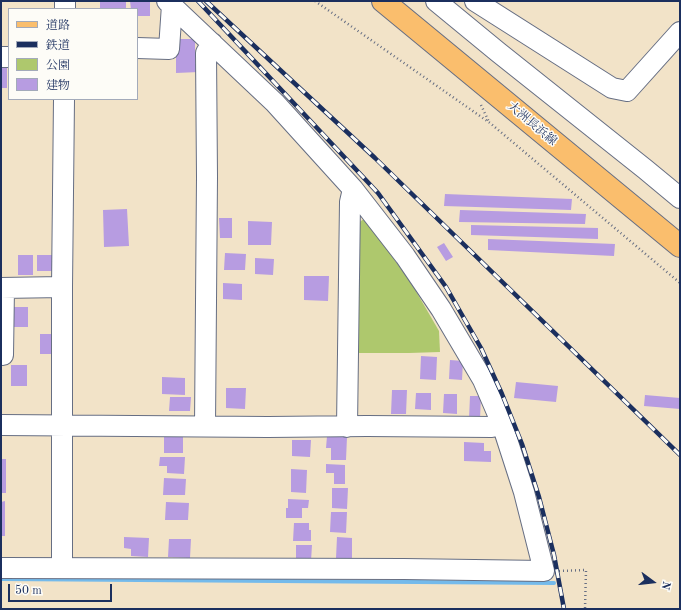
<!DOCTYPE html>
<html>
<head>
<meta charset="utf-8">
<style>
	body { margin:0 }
	#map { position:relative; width:681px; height:610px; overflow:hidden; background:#f2e3c8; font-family:"Old Standard TT","Noto Serif JP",serif }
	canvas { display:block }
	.frame { position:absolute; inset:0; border:2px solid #1b2f5e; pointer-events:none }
	.legend { position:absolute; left:8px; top:8px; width:130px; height:92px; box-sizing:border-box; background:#fdfcf7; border:1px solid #a3aaba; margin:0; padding:5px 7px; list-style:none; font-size:12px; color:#1b2f5e }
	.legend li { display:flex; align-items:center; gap:8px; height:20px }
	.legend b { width:20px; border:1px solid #a3aaba }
	.north { position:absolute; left:633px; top:562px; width:40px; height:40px; -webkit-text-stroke:3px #fdfcf7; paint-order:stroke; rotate:105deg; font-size:11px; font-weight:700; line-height:16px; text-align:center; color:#1b2f5e }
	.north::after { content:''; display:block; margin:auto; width:14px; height:18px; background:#1b2f5e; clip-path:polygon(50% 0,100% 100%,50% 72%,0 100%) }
	.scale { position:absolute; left:8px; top:584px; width:104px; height:18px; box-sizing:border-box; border:2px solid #1b2f5e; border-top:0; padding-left:5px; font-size:12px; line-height:14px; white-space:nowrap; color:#1b2f5e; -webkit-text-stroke:3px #fdfcf7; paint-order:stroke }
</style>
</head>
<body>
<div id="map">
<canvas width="681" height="610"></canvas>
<div class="frame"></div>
<ul class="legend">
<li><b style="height:5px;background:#fabe6d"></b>道路</li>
<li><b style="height:5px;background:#1b2f5e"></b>鉄道</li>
<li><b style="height:11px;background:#aec86d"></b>公園</li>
<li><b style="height:11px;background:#b79ce1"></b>建物</li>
</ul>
<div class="north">N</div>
<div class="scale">50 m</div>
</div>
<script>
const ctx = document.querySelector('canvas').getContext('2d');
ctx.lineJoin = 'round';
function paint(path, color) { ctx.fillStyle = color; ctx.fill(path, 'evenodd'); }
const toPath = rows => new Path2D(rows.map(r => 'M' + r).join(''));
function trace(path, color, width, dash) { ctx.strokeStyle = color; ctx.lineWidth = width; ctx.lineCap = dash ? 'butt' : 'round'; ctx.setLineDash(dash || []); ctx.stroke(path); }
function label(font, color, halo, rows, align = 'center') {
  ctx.font = font + ' "Old Standard TT","Noto Serif JP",serif'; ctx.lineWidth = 3; ctx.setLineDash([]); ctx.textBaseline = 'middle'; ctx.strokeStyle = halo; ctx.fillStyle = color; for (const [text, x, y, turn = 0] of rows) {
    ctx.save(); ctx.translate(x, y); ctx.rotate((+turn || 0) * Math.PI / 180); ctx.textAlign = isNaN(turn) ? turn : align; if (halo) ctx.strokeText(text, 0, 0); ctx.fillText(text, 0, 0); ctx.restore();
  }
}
paint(toPath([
	[365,218,413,286,439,331,440,352,409,353,357,353,357,224]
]), '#aec86d');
trace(toPath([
	[1,579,554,583]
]), '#74baeb', 4);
paint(toPath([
	[100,1,126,1,126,9,100,9],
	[130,1,150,1,150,16,137,16,137,9,131,9],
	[176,39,195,39,195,64,199,63,199,72,176,73],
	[1,68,7,68,7,88,1,88],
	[445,194,572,199,571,210,444,206],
	[127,209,129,246,104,247,103,210],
	[460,210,586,214,585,224,459,222],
	[219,218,232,218,232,238,220,238],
	[248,221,272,222,271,245,248,245],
	[471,225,598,228,598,239,471,235],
	[488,239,615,244,614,256,488,250],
	[444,243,453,257,446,261,437,247],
	[225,253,246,254,245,270,224,270],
	[18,255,33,255,33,275,18,275],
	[37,255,53,255,53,271,37,271],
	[255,258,274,259,273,275,255,274],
	[304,276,329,276,328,301,304,300],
	[223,283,242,284,242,300,223,299],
	[13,307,28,307,28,327,13,327],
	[40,334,56,334,56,354,40,354],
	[421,356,437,357,436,380,420,379],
	[450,360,463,361,462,380,449,379],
	[11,365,27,365,27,386,11,386],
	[162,377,185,378,185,395,162,394],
	[516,382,558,386,556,402,514,398],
	[226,388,246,388,245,409,226,408],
	[392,390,407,390,406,414,391,414],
	[416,393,431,393,431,410,415,409],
	[444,394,457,394,457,414,443,413],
	[645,395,680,398,680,409,644,406],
	[470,396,481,396,480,419,469,419],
	[170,397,191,397,190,411,169,411],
	[164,436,183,437,183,453,164,453],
	[327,436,347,437,346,460,331,460,331,448,326,448],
	[292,440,311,440,310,457,292,456],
	[464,442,484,443,484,451,491,451,491,462,464,461],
	[160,457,185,457,184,474,167,473,167,466,159,466],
	[1,459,6,459,6,493,1,493],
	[326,464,345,465,345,484,334,484,334,473,326,473],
	[291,469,307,470,306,493,291,492],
	[164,478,186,479,185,495,163,495],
	[332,488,348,488,347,509,332,508],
	[288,499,309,500,308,508,302,508,302,518,286,518,286,508,288,508],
	[5,501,5,536,1,536,1,502],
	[166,502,189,503,188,520,165,520],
	[331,512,347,512,346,533,330,532],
	[294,523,309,523,309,530,311,530,311,541,293,541],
	[124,537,149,538,148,557,131,556,131,549,124,548],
	[337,537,352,538,352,558,336,558],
	[169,539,191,539,190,558,168,557],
	[296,545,312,545,311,561,296,561]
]), '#b79ce1');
const minor = toPath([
	[436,1,498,52,645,169,680,198],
	[475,1,612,88,627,91,680,32],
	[65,9,65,1],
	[137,48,169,49,172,5],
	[1,57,9,57],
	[1,288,62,287],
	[3,355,4,288],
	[1,425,268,427,367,426,492,427,502,424],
	[205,426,207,177,206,53,212,43],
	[347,427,350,202,353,189],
	[1,568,404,569,544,571,524,492,502,424,483,380,441,309,405,256,353,189,275,103,167,1],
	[62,568,62,287,64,99]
]);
const major = toPath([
	[383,1,680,246]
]);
trace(minor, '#666e83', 22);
trace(major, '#666e83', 24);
trace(toPath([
	[315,1,490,123,680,283],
	[481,105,489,122],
	[559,571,586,570,585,609]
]), '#666e83', 2.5, [1, 3]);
trace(minor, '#fff', 20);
trace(major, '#fabe6d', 22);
const rail = toPath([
	[198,1,378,193,446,287,481,348,502,394,522,444,539,497,554,555,564,609],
	[206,1,375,158,680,455]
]);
trace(rail, '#1b2f5e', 4.5);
trace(rail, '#fdfcf7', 3, [9]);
label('12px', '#1b2f5e', '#fdfcf7', [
	["大洲長浜線",532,124,40]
]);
</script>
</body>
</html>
